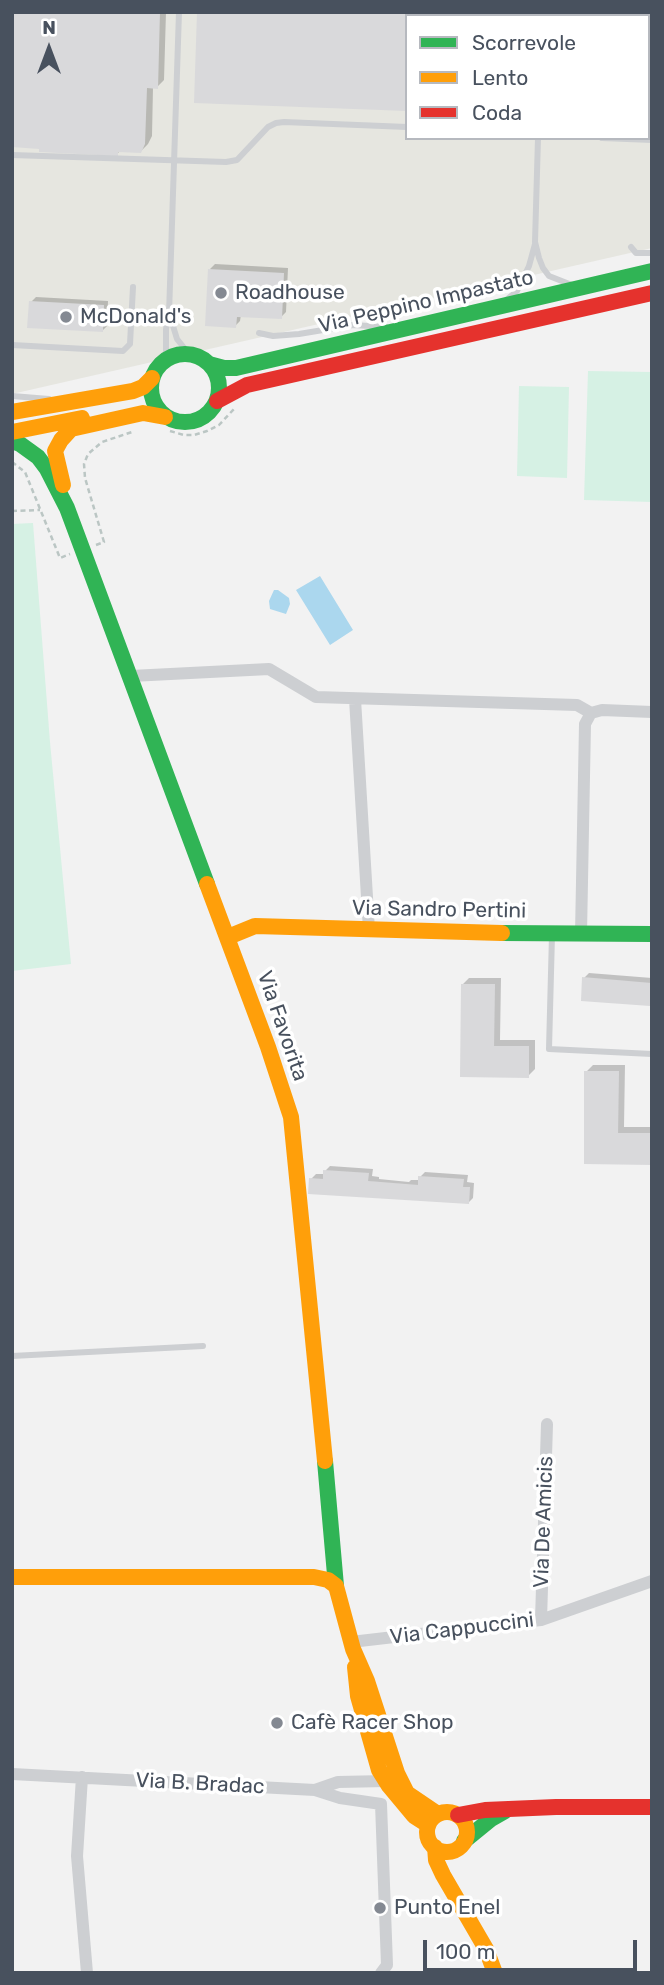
<!DOCTYPE html>
<html>
<head>
<meta charset="utf-8">
<style>
	body { margin:0 }
	#map { position:relative; width:664px; height:1985px; overflow:hidden; background:#f2f2f2; font-family:Rubik,sans-serif }
	canvas { display:block }
	.frame { position:absolute; inset:0; border:14px solid #48515e; pointer-events:none }
	.legend { position:absolute; left:405px; top:14px; width:245px; height:126px; box-sizing:border-box; background:#fff; border:2px solid #b6b9bf; margin:0; padding:9px 12px; list-style:none; font-size:21px; color:#48515e }
	.legend li { display:flex; align-items:center; gap:14px; height:35px }
	.legend b { width:35px; border:2px solid #b6b9bf }
	.north { position:absolute; left:14px; top:14px; width:70px; height:70px; -webkit-text-stroke:5px #fff; paint-order:stroke; rotate:0deg; font-size:19px; font-weight:700; line-height:28px; text-align:center; color:#48515e }
	.north::after { content:''; display:block; margin:auto; width:24px; height:32px; background:#48515e; clip-path:polygon(50% 0,100% 100%,50% 72%,0 100%) }
	.scale { position:absolute; left:423px; top:1940px; width:214px; height:32px; box-sizing:border-box; border:4px solid #48515e; border-top:0; padding-left:9px; font-size:21px; line-height:24px; white-space:nowrap; color:#48515e; -webkit-text-stroke:5px #fff; paint-order:stroke }
</style>
</head>
<body>
<div id="map">
<canvas width="664" height="1985"></canvas>
<div class="frame"></div>
<ul class="legend">
<li><b style="height:9px;background:#30b455"></b>Scorrevole</li>
<li><b style="height:9px;background:#ff9f0a"></b>Lento</li>
<li><b style="height:9px;background:#e5322d"></b>Coda</li>
</ul>
<div class="north">N</div>
<div class="scale">100 m</div>
</div>
<script>
const ctx = document.querySelector('canvas').getContext('2d');
ctx.lineJoin = 'round';
function paint(path, color) { ctx.fillStyle = color; ctx.fill(path, 'evenodd'); }
const toPath = rows => new Path2D(rows.map(r => 'M' + r).join(''));
function trace(path, color, width, dash) { ctx.strokeStyle = color; ctx.lineWidth = width; ctx.lineCap = dash ? 'butt' : 'round'; ctx.setLineDash(dash || []); ctx.stroke(path); }
function label(font, color, halo, rows, align = 'center') {
  ctx.font = font + ' Rubik,sans-serif'; ctx.lineWidth = 7; ctx.setLineDash([]); ctx.textBaseline = 'middle'; ctx.strokeStyle = halo; ctx.fillStyle = color; for (const [text, x, y, turn = 0] of rows) {
    ctx.save(); ctx.translate(x, y); ctx.rotate((+turn || 0) * Math.PI / 180); ctx.textAlign = isNaN(turn) ? turn : align; if (halo) ctx.strokeText(text, 0, 0); ctx.fillText(text, 0, 0); ctx.restore();
  }
}
paint(toPath([
	[12,12,652,12,652,248,12,394],
	[407,16,648,16,648,138,407,138]
]), '#e6e6e0');
paint(toPath([
	[588,371,652,372,652,502,584,500],
	[519,386,569,387,567,478,517,476],
	[33,523,50,742,71,964,12,971,12,524]
]), '#d6f1e4');
paint(toPath([
	[320,576,353,630,330,645,296,590],
	[274,590,278,590,289,598,290,604,286,614,270,609,269,601]
]), '#abd7ee');
paint(toPath([
	[12,12,166,12,164,80,157,87,153,87,152,136,148,144,141,151,121,150,117,154,41,147],
	[215,264,288,268,286,312,281,317,241,315,240,321,235,326,210,269],
	[36,297,108,301,107,326,102,331,31,302],
	[589,973,652,978,652,1001,649,1004,584,978],
	[469,978,501,978,500,1040,535,1040,535,1069,528,1076,462,1075,462,985],
	[593,1065,625,1065,624,1127,652,1127,652,1163,585,1163,586,1072],
	[330,1166,373,1169,372,1176,379,1177,379,1179,409,1182,411,1180,420,1180,420,1177,425,1172,468,1175,467,1182,474,1183,473,1198,468,1203,311,1179,316,1174,325,1174,325,1171]
]), '#0003');
paint(toPath([
	[12,12,160,12,158,89,147,88,145,144,141,153,118,152,118,156,39,152,39,149,12,147],
	[197,12,519,12,519,16,407,16,407,111,194,103],
	[569,12,652,12,652,124,648,124,648,16,568,16],
	[208,269,284,273,282,319,237,317,236,328,205,326],
	[29,301,104,305,103,332,27,328],
	[582,977,651,983,650,1006,581,1001],
	[461,984,495,984,494,1046,529,1046,529,1078,460,1077],
	[584,1071,619,1071,618,1133,652,1133,652,1165,584,1164],
	[323,1170,369,1173,368,1181,418,1185,418,1176,464,1179,463,1187,470,1187,469,1204,308,1194,309,1178,323,1179]
]), '#d9d9db');
trace(toPath([
	[170,431,184,435,194,435,207,431,219,425,234,409],
	[12,462,25,472,60,558,70,554],
	[12,511,40,510],
	[96,545,104,542,85,478,84,464,88,454,102,442,132,432]
]), '#bbc6c4', 2.5, [5, 3.5]);
trace(toPath([
	[542,16,542,12],
	[538,138,535,242,539,258,543,268,549,276,572,285],
	[602,138,652,140],
	[12,155,226,162,237,160,268,127,276,123,284,122,407,127],
	[631,247,636,253,652,253],
	[505,301,517,291,529,266,535,244],
	[170,316,177,339,189,354],
	[259,333,273,336,299,334,353,325,386,327],
	[12,345,123,351,130,344,133,287],
	[161,363,166,353,166,329,169,314,179,12],
	[12,396,49,399],
	[552,935,549,1049,652,1054],
	[12,1356,203,1346]
]), '#cdcfd2', 6);
trace(toPath([
	[131,676,269,669,316,697,577,705,591,713,602,710,652,712],
	[355,699,369,930],
	[581,934,585,724,591,713],
	[541,1620,547,1424],
	[351,1642,541,1620,652,1581],
	[12,1774,315,1790,338,1782,386,1781],
	[82,1777,77,1856,87,1973],
	[315,1790,340,1798,381,1804,387,1965,381,1973]
]), '#cdcfd2', 12);
trace(toPath([
	'151 388a34 34 0 1 1 68 0a34 34 0 1 1-68 0Z',
	[209,364,224,368,236,368,652,271],
	[12,441,20,444,38,457,47,469,67,508,207,884],
	[502,933,652,934],
	[325,1461,336,1586],
	[464,1841,491,1819,505,1811]
]), '#30b455', 16);
trace(toPath([
	[12,412,133,391,143,387,152,378],
	[12,432,82,418],
	[63,485,55,451,61,440,71,429,143,413,165,417],
	[207,884,268,1047,291,1117,325,1461],
	[228,937,255,926,502,933],
	[12,1577,314,1577,328,1580,336,1586,353,1649,367,1681,397,1773,407,1793,438,1814],
	[355,1667,358,1696,379,1770,389,1786,414,1816,428,1825],
	'427 1832a20 20 0 1 1 40 0a20 20 0 1 1-40 0Z',
	[435,1847,436,1860,443,1875,486,1949,495,1973]
]), '#ff9f0a', 16);
trace(toPath([
	[217,401,247,385,652,293],
	[458,1815,485,1810,556,1807,652,1807]
]), '#e5322d', 16);
for (const [x, y, r, color] of [
	[221,293,7,"#848992"],
	[66,317,7,"#848992"],
	[277,1723,7,"#848992"],
	[380,1908,7,"#848992"]
]) { const dot = new Path2D(); dot.arc(x, y, r, 0, 2 * Math.PI); ctx.fillStyle = color; ctx.fill(dot); trace(dot, '#fff', 2.5); }
label('21px', '#48515e', '#fff', [
	["Roadhouse",235,293],
	["McDonald's",80,317],
	["Cafè Racer Shop",291,1723],
	["Punto Enel",394,1908]
], 'left');
label('21px', '#48515e', '#fff', [
	["Via Peppino Impastato",426,302,-13],
	["Via Sandro Pertini",439,910,1],
	["Via Favorita",282,1026,71],
	["Via De Amicis",544,1522,-88],
	["Via Cappuccini",462,1629,-7],
	["Via B. Bradac",200,1784,3]
]);
</script>
</body>
</html>
